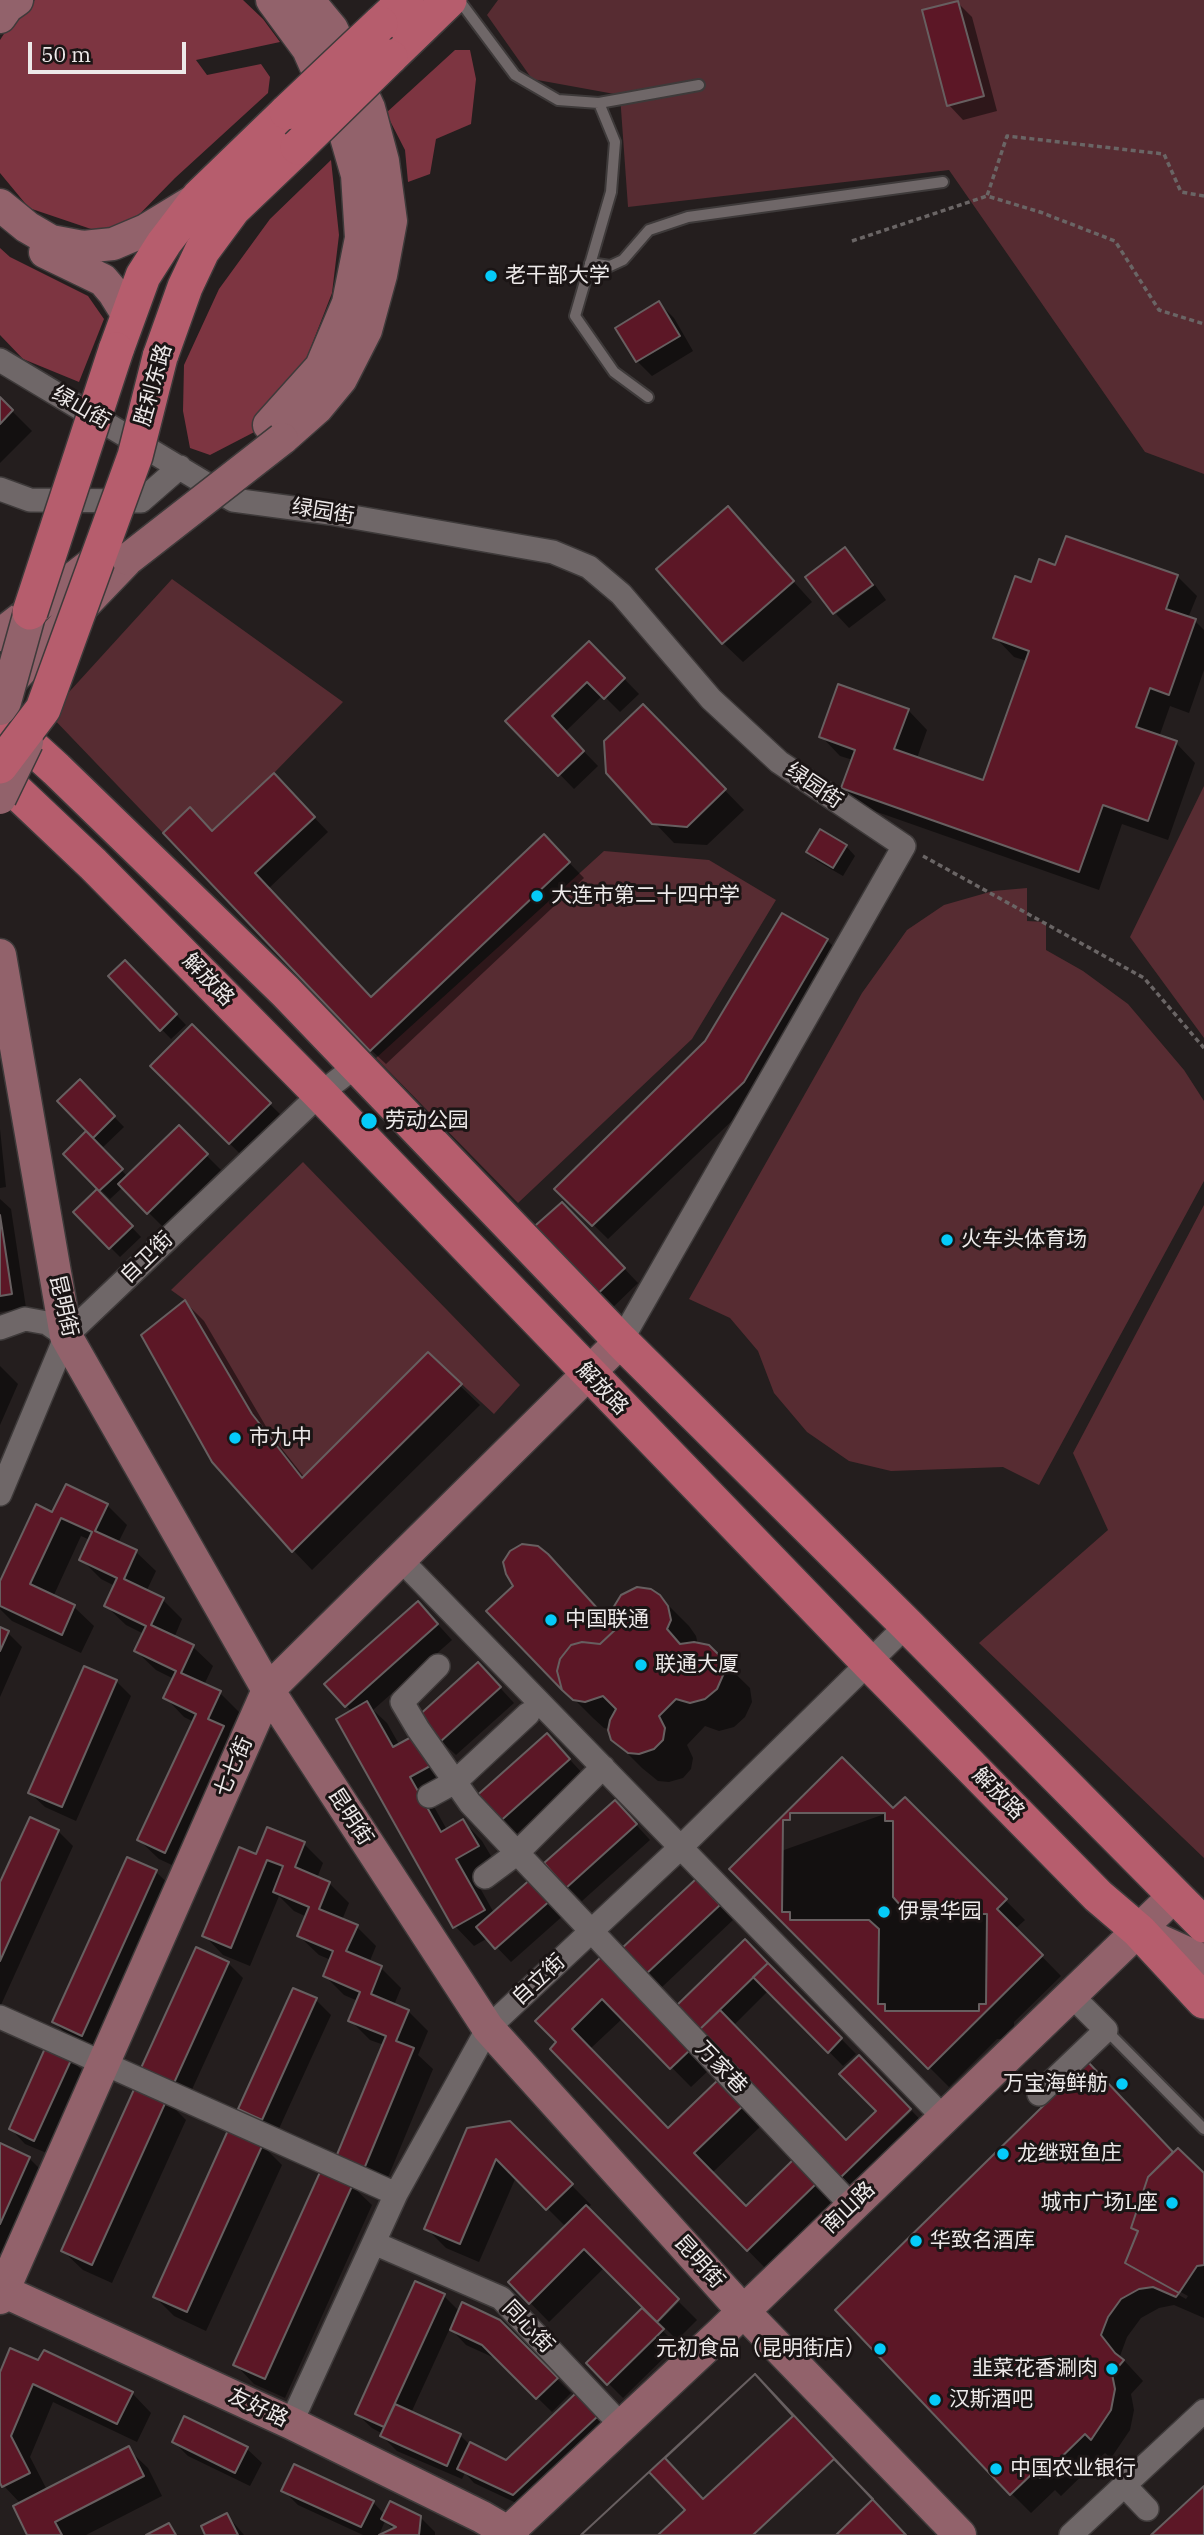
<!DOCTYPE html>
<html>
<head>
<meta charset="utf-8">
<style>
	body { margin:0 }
	#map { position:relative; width:1204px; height:2535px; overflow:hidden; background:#241e1e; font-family:"IBM Plex Serif",serif }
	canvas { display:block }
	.scale { position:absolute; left:28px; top:42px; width:158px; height:32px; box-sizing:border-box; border:4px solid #ede9e9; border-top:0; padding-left:9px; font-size:21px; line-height:24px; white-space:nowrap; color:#ede9e9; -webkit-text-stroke:5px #1b1515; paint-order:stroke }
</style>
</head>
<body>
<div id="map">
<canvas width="1204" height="2535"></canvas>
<div class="scale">50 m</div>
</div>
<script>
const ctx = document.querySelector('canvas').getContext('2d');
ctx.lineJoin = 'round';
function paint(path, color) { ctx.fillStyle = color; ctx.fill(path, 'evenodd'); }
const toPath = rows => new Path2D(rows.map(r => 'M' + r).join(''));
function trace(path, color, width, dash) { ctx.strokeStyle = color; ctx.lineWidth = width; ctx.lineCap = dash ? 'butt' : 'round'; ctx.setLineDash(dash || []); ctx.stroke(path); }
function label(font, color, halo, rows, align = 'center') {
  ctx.font = font + ' "IBM Plex Serif","Noto Sans SC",serif'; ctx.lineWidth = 6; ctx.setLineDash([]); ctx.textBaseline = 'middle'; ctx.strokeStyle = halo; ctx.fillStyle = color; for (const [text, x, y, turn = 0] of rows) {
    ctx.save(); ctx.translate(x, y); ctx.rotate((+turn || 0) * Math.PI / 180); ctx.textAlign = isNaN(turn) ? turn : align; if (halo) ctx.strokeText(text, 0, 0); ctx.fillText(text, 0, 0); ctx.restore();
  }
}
paint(toPath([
	[498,0,1204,0,1204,474,1145,452,949,170,628,207,620,95,532,79,487,15],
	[172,579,343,702,274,773,212,831,190,808,163,833,49,714],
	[1204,786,1204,1038,1130,937],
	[604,851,709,860,776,900,692,1039,518,1203,376,1058],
	[1027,888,1027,921,1046,922,1046,950,1083,971,1128,1004,1184,1070,1204,1101,1204,1181,1039,1485,1003,1467,891,1471,849,1461,807,1432,774,1393,758,1351,730,1318,689,1299,862,993,907,930,944,905,993,891],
	[303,1162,520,1385,494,1414,428,1353,302,1478,252,1414,185,1300,171,1290],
	[1204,1205,1204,1858,979,1643,1108,1530,1073,1453]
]), '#572c32');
paint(toPath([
	[35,0,243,0,263,19,280,42,196,60,207,75,261,64,270,77,268,93,175,178,128,226,94,230,29,208,0,173,0,40,20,9],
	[455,50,470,50,476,79,471,124,436,139,430,174,408,182,405,150,386,113],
	[331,160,339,235,332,293,302,370,264,427,210,455,190,448,183,411,184,365,219,289,270,219],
	[0,248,10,257,88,296,104,319,79,382,23,359,0,335]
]), '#7d3541');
paint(toPath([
	[958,3,972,17,997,111,963,120,949,105],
	[659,303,674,318,693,351,652,376,637,361],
	[0,399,32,431,0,463],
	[728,509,812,602,743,662,723,643],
	[845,549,873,582,834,611],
	[1056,567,1177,576,1197,596,1188,618,1195,621,1204,630,1204,670,1189,713,1170,706,1159,737,1176,743,1195,763,1168,840,1122,824,1099,890,863,807,843,788,853,760,840,756,821,736,908,710,927,730,917,758,984,782,1027,661,1014,657,995,637,1032,584],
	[875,585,886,600,849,628,836,614],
	[589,643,639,694,620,712,603,695,565,732,598,766,574,789,508,721],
	[643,706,744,810,707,845,674,843,654,822],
	[288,790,328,832,268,889,372,999,544,837,584,878,386,1064,371,1050,213,833],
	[846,846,855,856,843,876,817,861,808,852],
	[827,940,841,954,758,1096,608,1239,557,1189],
	[125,962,186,1025,171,1039,110,976],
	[192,1027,289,1123,249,1163,153,1066],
	[80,1082,124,1127,101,1149,128,1177,179,1128,221,1170,163,1227,123,1187,110,1199,65,1154,88,1131],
	[0,1129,6,1187,0,1188],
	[97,1191,141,1237,120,1257,75,1212],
	[0,1199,11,1209,26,1308,0,1312],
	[577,1219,638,1283,606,1314,591,1300],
	[185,1302,204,1321,271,1435,305,1478,428,1355,480,1405,312,1570,293,1550],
	[0,1366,18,1384,0,1425],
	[107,1505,127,1525,118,1543,136,1552,156,1571,146,1592,163,1600,182,1619,174,1638,193,1647,213,1666,204,1685,220,1693,239,1712,229,1734,243,1747,185,1871,159,1859,139,1840,194,1722,184,1717,165,1697,174,1679,156,1670,136,1651,144,1634,126,1625,106,1606,115,1586,101,1579,81,1559,90,1540,81,1536,53,1597,74,1607,94,1626,81,1653,12,1621,0,1609,0,1585,53,1514],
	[659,1596,689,1626,696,1636,698,1645,708,1647,750,1688,752,1702,745,1717,734,1727,719,1731,705,1726,687,1745,693,1758,691,1769,683,1778,669,1782,658,1781,642,1768,613,1739,609,1729,604,1728,593,1718,564,1689],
	[432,1618,452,1640,373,1710,387,1723,400,1746,414,1737,450,1785,428,1796,447,1830,463,1821,482,1841,497,1866,475,1879,494,1913,532,1879,565,1914,511,1962,488,1938,474,1946,455,1926,352,1712,327,1684],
	[0,1629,8,1633,22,1647,0,1697],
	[492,1679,514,1703,456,1755,441,1741],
	[116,1681,131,1696,76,1821,45,1807,30,1793],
	[561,1750,583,1774,512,1838,497,1823],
	[905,1799,1025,1920,1015,1929,1061,1976,1014,2022,1014,2032,1007,2032,1007,2039,997,2039,949,2087,731,1869,893,1811],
	[629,1817,650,1840,582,1901,567,1886],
	[58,1831,73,1846,0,2007,0,1886],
	[304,1844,323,1863,317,1878,329,1883,349,1903,342,1920,357,1927,376,1946,369,1963,381,1968,401,1988,394,2005,408,2011,428,2031,418,2055,433,2069,384,2187,357,2176,384,2045,370,2040,350,2020,358,2001,344,1995,325,1976,331,1960,319,1955,299,1936,307,1917,294,1911,279,1896,250,1966,223,1955,204,1935,257,1856],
	[128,1859,156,1872,176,1891,102,2054,74,2042,54,2022],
	[696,1881,733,1920,661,1988,646,1973],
	[745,1941,856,2054,843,2066,769,1990,733,2026,846,2142,878,2111,858,2057,890,2127,892,2130,912,2111,929,2129,861,2196,677,2008],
	[602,1958,710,2069,691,2087,623,2018,590,2049,668,2130,720,2080,763,2124,712,2173,746,2208,796,2159,838,2202,767,2270,552,2049,558,2042],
	[228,1963,243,1978,189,2096,158,2082],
	[294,1990,316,2000,331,2015,277,2133,255,2123,240,2109],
	[71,2060,86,2074,49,2154,25,2144,11,2129],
	[1107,2084,1173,2154,1204,2176,1204,2318,1174,2305,1159,2308,1141,2318,1127,2337,1120,2356,1143,2381,1131,2394,1134,2410,1130,2430,1111,2458,1105,2453,1061,2496,1055,2490,1031,2513,1011,2493],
	[1157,2279,1188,2296,1186,2299,1157,2283],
	[166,2100,186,2120,112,2283,83,2270,63,2251],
	[509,2122,591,2205,587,2208,605,2267,549,2322,510,2282,566,2227,516,2177,479,2262,446,2248,427,2229],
	[0,2145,29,2158,44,2173,0,2260],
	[262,2145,282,2165,206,2331,174,2316,155,2297],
	[352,2186,372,2205,285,2398,254,2384,235,2364],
	[444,2296,460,2312,499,2321,571,2393,552,2412,499,2360,466,2345,450,2328,411,2413,460,2435,471,2446,506,2462,576,2395,611,2431,529,2509,474,2483,465,2473,462,2479,397,2451,382,2436,383,2434,372,2428,357,2414],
	[679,2302,697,2320,677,2340,659,2322],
	[642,2310,677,2345,623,2398,588,2363],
	[39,2363,132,2393,151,2413,137,2442,53,2402,30,2457,47,2490,128,2449,148,2468,162,2496,86,2535,29,2535,21,2504,4,2486,0,2479,0,2376],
	[174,2442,247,2449,262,2463,250,2486,188,2456],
	[283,2490,373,2502,385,2515,420,2517,435,2532,435,2535,383,2535,394,2530,385,2521,379,2535,363,2535,298,2505],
	[227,2515,244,2535,207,2535]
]), '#0007');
const building = toPath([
	[958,1,984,96,947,106,922,10,958,1],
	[659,301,680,336,636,362,615,328,659,301],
	[0,397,13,410,0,424,0,397],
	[728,506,794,581,722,644,656,569,728,506],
	[1066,536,1178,575,1166,609,1196,619,1169,695,1150,688,1136,727,1177,741,1148,821,1103,805,1079,872,841,788,855,750,819,737,838,684,909,709,894,749,983,780,1029,651,993,638,1015,576,1031,582,1039,559,1055,565,1066,536],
	[845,547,873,585,833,614,805,577,845,547],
	[589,641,625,678,604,699,587,682,552,716,584,751,558,776,505,721,589,641],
	[643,704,726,789,687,827,652,824,606,773,604,741,643,704],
	[274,773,315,817,255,873,371,997,544,834,570,862,370,1051,163,833,190,807,212,831,274,773],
	[820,829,847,845,833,868,806,852,820,829],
	[782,913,828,939,744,1082,592,1226,554,1189,705,1041,782,913],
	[125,960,177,1014,160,1031,108,976,125,960],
	[192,1024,271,1103,229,1144,150,1066,192,1024],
	[80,1079,115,1116,93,1138,57,1101,80,1079],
	[179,1125,208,1154,147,1214,118,1184,179,1125],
	[86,1131,123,1169,99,1191,63,1154,86,1131],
	[97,1189,133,1226,109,1249,73,1212,97,1189],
	[562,1202,625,1268,590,1301,528,1232,562,1202],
	[0,1215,12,1294,0,1296,0,1215],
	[185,1300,252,1414,302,1478,428,1352,462,1384,292,1552,212,1462,141,1335,185,1300],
	[66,1484,108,1504,95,1531,137,1550,124,1579,164,1598,151,1625,194,1645,181,1673,221,1691,208,1719,224,1726,165,1853,137,1840,196,1714,163,1698,176,1671,134,1651,146,1626,104,1606,117,1578,79,1560,92,1532,61,1518,30,1584,75,1605,62,1635,0,1606,0,1581,36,1504,52,1512,66,1484],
	[522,1544,538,1546,548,1554,616,1629,600,1644,582,1642,571,1645,560,1659,557,1671,562,1690,486,1611,513,1586,506,1574,503,1562,510,1551,522,1544],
	[637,1587,651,1589,660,1595,668,1606,671,1620,667,1629,680,1644,694,1642,709,1645,722,1658,724,1673,717,1689,705,1699,690,1703,676,1699,659,1716,665,1728,663,1740,654,1749,639,1754,628,1753,611,1740,608,1730,610,1720,616,1709,603,1696,585,1702,573,1700,562,1690,557,1671,560,1659,571,1645,582,1642,600,1644,616,1629,612,1620,613,1608,621,1595,637,1587],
	[418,1601,438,1624,345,1707,324,1684,418,1601],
	[0,1627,9,1631,0,1651,0,1627],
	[478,1662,501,1687,440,1742,417,1717,478,1662],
	[84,1666,117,1680,62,1807,28,1793,84,1666],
	[367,1701,393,1747,415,1735,432,1765,410,1777,441,1832,463,1819,479,1846,456,1859,485,1910,453,1928,336,1719,367,1701],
	[547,1733,570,1759,496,1825,473,1799,547,1733],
	[842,1757,893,1808,905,1797,1007,1899,997,1909,1043,1955,928,2069,729,1869,842,1757],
	[615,1800,637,1824,566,1888,544,1863,615,1800],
	[790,1813,885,1813,885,1821,893,1821,893,1897,901,1906,979,1906,979,1914,987,1914,986,2004,979,2004,979,2011,885,2011,885,2004,878,2004,879,1929,869,1920,790,1920,790,1912,782,1912,783,1820,790,1820,790,1813],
	[30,1817,59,1830,0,1961,0,1882,30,1817],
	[267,1827,305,1842,295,1867,330,1882,319,1909,358,1925,346,1951,382,1966,371,1994,409,2010,396,2041,414,2048,364,2169,336,2157,386,2036,348,2021,360,1992,323,1976,333,1951,297,1936,309,1907,273,1892,283,1866,267,1860,231,1948,202,1936,239,1847,256,1854,267,1827],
	[127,1857,157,1870,82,2036,52,2022,127,1857],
	[533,1877,552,1899,495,1949,476,1927,533,1877],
	[696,1879,720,1905,645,1975,621,1949,696,1879],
	[745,1939,768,1963,698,2031,674,2008,745,1939],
	[196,1947,229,1962,174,2083,141,2068,196,1947],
	[602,1956,692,2048,670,2069,602,1999,572,2029,668,2128,720,2078,745,2104,694,2153,746,2206,796,2157,819,2181,747,2251,550,2049,556,2042,535,2021,602,1956],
	[768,1963,842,2038,828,2053,753,1977,768,1963],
	[293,1988,317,1998,262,2120,238,2109,293,1988],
	[720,2010,846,2140,876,2111,839,2074,859,2055,911,2109,840,2178,698,2031,720,2010],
	[46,2046,72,2058,34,2141,9,2129,46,2046],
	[1088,2062,1173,2152,1148,2177,1131,2228,1138,2231,1125,2263,1179,2293,1176,2297,1153,2287,1139,2289,1121,2299,1108,2317,1101,2335,1115,2353,1124,2360,1112,2374,1115,2389,1111,2410,1091,2440,1085,2434,1040,2478,1034,2472,1010,2495,835,2310,1088,2062],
	[136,2085,167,2099,92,2265,61,2251,136,2085],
	[510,2121,573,2184,546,2210,496,2159,460,2244,424,2229,467,2128,510,2121],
	[229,2128,263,2144,187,2312,153,2297,229,2128],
	[0,2143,30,2157,0,2224,0,2143],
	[1178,2148,1204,2173,1204,2265,1197,2266,1179,2293,1125,2263,1138,2231,1131,2228,1148,2177,1178,2148],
	[321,2170,353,2184,265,2379,233,2365,321,2170],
	[586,2205,679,2299,657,2322,584,2249,529,2304,508,2282,586,2205],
	[415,2281,445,2294,384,2427,355,2414,415,2281],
	[462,2302,500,2320,558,2378,536,2399,482,2345,450,2330,462,2302],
	[642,2308,664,2329,607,2385,586,2363,642,2308],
	[10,2348,38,2360,44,2350,133,2392,117,2424,33,2384,11,2436,30,2473,2,2487,0,2483,0,2372,10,2348],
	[755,2374,793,2416,703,2499,665,2458,755,2374],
	[755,2374,906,2535,581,2535,649,2472,755,2374],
	[576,2393,598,2416,513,2495,457,2469,470,2442,506,2460,576,2393],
	[395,2404,461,2434,447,2466,380,2436,395,2404],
	[184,2416,248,2447,235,2473,172,2442,184,2416],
	[129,2446,144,2476,55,2522,62,2535,27,2535,13,2506,129,2446],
	[834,2459,873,2499,836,2535,753,2535,834,2459],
	[294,2464,374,2501,361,2527,281,2491,294,2464],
	[649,2472,685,2510,658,2535,581,2535,649,2472],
	[1204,2486,1204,2535,1151,2535,1204,2486],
	[390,2501,421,2516,419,2535,379,2535,396,2527,381,2519,390,2501],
	[227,2513,238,2535,205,2535,201,2526,227,2513],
	[169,2523,176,2535,146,2535,169,2523]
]);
paint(building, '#5c1726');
trace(building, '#675f60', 2);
const lane = toPath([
	[459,0,515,75,558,100,599,103,699,85],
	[599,103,615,142,611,192,575,316,614,372,648,397],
	[590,263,610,266,623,260,649,230,688,217,943,182],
	[1106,2030,1204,2129]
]);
const street = toPath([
	[0,360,233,500,330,513,553,552,589,567,621,594,711,699,779,762,904,846,621,1341],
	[0,489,30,500,141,501,180,467],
	[0,1328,25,1319,47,1323,66,1336],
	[0,1494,66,1336,320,1094,356,1066],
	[401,1560,944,2118],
	[438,1666,402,1702,418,1729,470,1803,851,2205],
	[429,1796,455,1782,528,1714],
	[485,1877,516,1854,603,1767],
	[0,2017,396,2194],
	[1039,2094,1106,2030,1071,1995],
	[374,2243,501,2298,622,2426],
	[291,2423,396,2194,488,2028,680,1848,907,1625],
	[1124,2485,1147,2509],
	[1071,2535,1204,2411]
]);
const secondary = toPath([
	[0,17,7,7,17,0],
	[0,205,27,227,51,241,83,247,113,244,146,230,192,202],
	[45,252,103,280,114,293,127,314],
	[269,425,321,367,348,303,361,238,357,175,344,130,308,49,272,0],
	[282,439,317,408,341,379,366,330,381,275,391,221,383,161,369,108,332,29,308,0],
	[0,635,106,553],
	[6,686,128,559],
	[0,955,66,1336,268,1690,488,2028,743,2311,960,2535],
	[1143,1933,1194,1956,1204,1965],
	[3,2291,291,2423,482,2517,513,2535],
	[0,2298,268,1690,621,1341],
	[505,2535,721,2333,1175,1895]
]);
const primary = toPath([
	[380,24,406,0],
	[390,57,449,0],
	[116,350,143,276,164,243,199,197,287,112],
	[160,357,185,287,202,251,233,209,298,147],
	[0,718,56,769,285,991,621,1341,907,1625,1204,1925],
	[0,776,93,864,320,1094,869,1663,1098,1896,1139,1931,1204,2001]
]);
trace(lane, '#3e3a3a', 14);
trace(street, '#3e3a3a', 26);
trace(secondary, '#3e3a3a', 35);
trace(primary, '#3e3a3a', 38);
trace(toPath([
	[1204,196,1181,192,1164,154,1007,136,987,196,1040,212,1115,241,1159,310,1204,324],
	[852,241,987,196],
	[923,856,1144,978,1204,1048]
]), '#6a6565', 3.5, [5, 3.5]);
trace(lane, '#6f6768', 10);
trace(street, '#6f6768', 23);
trace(secondary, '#92626b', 32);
trace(primary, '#b65d6d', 35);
const secondaryBridge = toPath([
	[128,559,282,439],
	[0,709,5,702,30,612],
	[0,798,27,742]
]);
const primaryBridge = toPath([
	[287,112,380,24],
	[298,147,390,57],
	[30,612,116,350],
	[0,766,43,709,135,456,160,357]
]);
trace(secondaryBridge, '#3e3a3a', 35, []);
trace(primaryBridge, '#3e3a3a', 38, []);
trace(secondaryBridge, '#92626b', 32);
trace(primaryBridge, '#b65d6d', 35);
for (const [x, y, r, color] of [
	[491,276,7,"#05cbf9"],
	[537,896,7,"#05cbf9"],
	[369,1121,9,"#05cbf9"],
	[947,1240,7,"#05cbf9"],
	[235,1438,7,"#05cbf9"],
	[551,1620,7,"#05cbf9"],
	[641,1665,7,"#05cbf9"],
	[884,1912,7,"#05cbf9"],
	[1122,2084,7,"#05cbf9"],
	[1003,2154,7,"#05cbf9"],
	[1172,2203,7,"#05cbf9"],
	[916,2241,7,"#05cbf9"],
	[880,2349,7,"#05cbf9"],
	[1112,2369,7,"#05cbf9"],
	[935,2400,7,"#05cbf9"],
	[996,2469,7,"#05cbf9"]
]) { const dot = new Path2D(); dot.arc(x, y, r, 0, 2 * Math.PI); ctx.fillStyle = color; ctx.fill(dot); trace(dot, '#1b1515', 2.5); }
label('21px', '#ede9e9', '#1b1515', [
	["老干部大学",505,276],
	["大连市第二十四中学",551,896],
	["劳动公园",385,1121],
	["火车头体育场",961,1240],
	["市九中",249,1438],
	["中国联通",565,1620],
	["联通大厦",655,1665],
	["伊景华园",898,1912],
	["万宝海鲜舫",1108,2084,"right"],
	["龙继斑鱼庄",1017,2154],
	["城市广场L座",1158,2203,"right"],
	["华致名酒库",930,2241],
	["元初食品（昆明街店）",866,2349,"right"],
	["韭菜花香涮肉",1098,2369,"right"],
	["汉斯酒吧",949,2400],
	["中国农业银行",1010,2469]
], 'left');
label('21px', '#ede9e9', '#1b1515', [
	["胜利东路",154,385,-74],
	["绿山街",81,408,30],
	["绿园街",323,512,9],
	["绿园街",814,786,34],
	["解放路",208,980,46],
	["自卫街",147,1258,-44],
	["昆明街",63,1306,77],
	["解放路",602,1389,46],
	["七七街",234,1767,-66],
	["解放路",998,1794,45],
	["昆明街",350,1817,57],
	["自立街",539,1980,-43],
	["万家巷",721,2068,46],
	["南山路",849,2208,-44],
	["昆明街",699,2262,48],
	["同心街",528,2327,46],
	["友好路",258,2408,25]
]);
</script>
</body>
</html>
